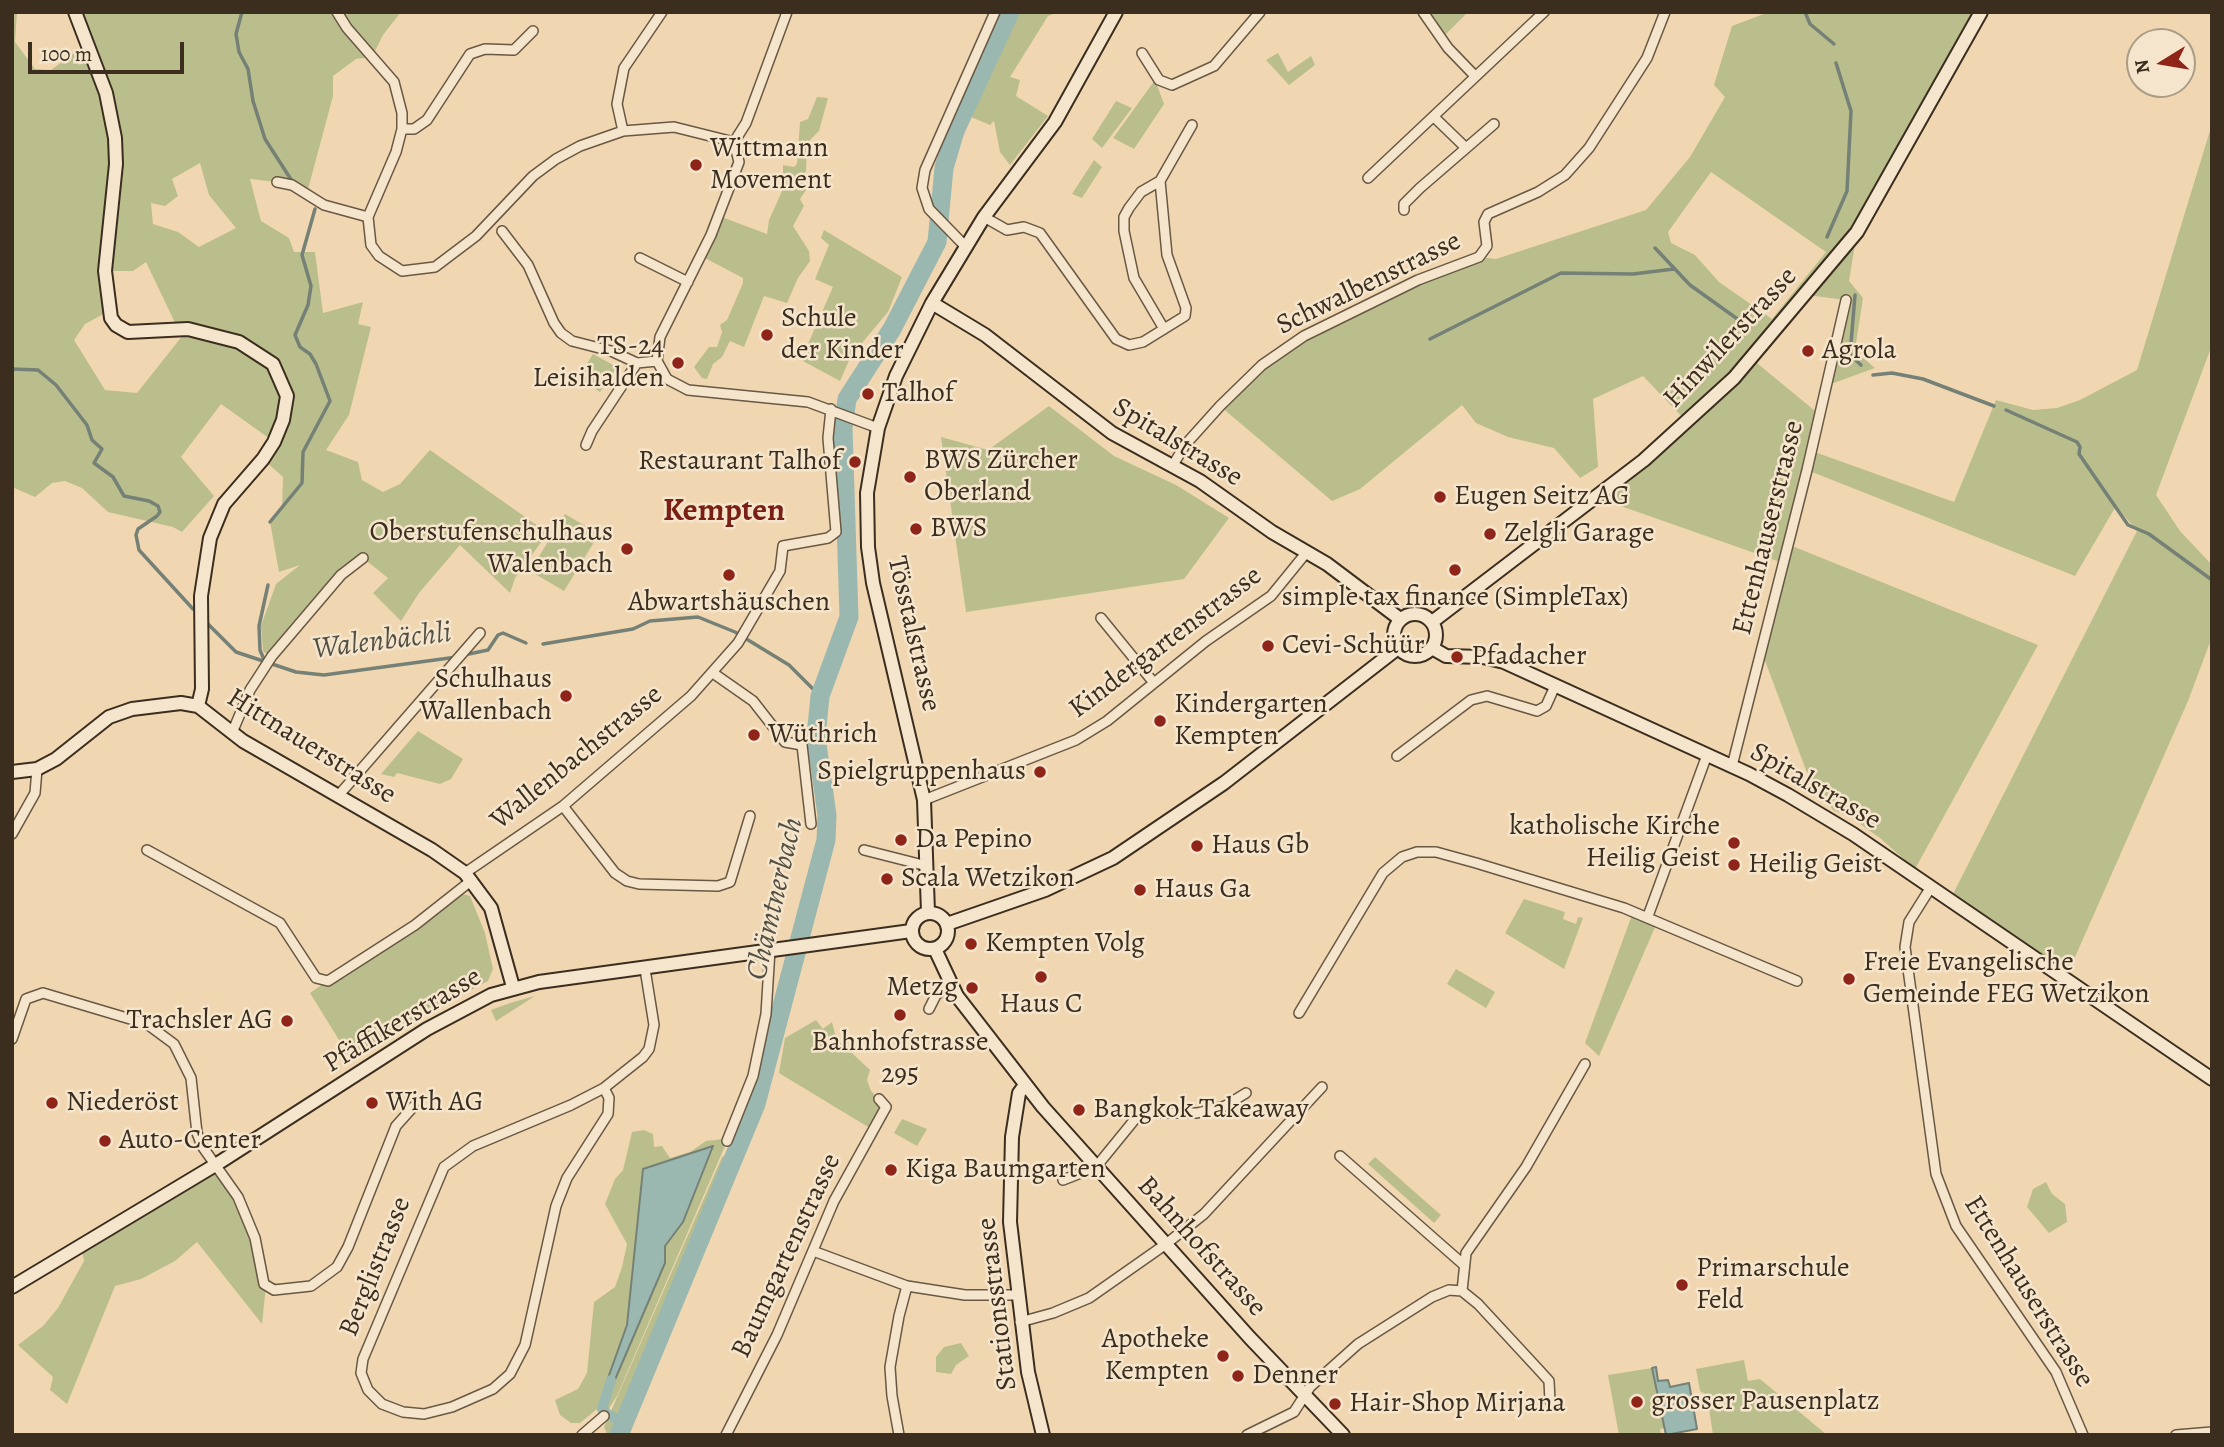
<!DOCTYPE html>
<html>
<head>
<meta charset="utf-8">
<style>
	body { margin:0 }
	#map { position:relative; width:2224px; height:1447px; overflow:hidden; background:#f0d7b1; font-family:Alegreya,serif }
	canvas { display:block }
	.frame { position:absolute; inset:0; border:14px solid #3b2e1f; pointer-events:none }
	.north { position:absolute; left:2126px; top:28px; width:70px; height:70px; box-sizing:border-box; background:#f5e5cc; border:2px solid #ab9c87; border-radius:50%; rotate:259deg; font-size:19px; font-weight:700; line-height:28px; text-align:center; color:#3b2e1f }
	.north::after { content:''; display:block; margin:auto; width:24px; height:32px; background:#8f2418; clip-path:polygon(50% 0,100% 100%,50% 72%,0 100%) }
	.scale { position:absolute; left:28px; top:42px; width:156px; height:32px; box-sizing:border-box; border:4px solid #3b2e1f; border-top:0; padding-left:9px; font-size:21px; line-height:24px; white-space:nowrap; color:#3b2e1f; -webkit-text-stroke:5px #f5e5cc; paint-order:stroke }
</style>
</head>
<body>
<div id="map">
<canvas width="2224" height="1447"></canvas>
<div class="frame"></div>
<div class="north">N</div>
<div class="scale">100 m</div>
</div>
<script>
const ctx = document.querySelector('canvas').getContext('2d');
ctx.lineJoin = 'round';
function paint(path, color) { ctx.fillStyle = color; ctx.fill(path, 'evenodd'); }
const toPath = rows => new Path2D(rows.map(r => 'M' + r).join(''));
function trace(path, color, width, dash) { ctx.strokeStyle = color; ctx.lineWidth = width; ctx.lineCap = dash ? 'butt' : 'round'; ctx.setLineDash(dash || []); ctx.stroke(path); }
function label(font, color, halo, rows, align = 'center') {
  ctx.font = font + ' Alegreya,serif'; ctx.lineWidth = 5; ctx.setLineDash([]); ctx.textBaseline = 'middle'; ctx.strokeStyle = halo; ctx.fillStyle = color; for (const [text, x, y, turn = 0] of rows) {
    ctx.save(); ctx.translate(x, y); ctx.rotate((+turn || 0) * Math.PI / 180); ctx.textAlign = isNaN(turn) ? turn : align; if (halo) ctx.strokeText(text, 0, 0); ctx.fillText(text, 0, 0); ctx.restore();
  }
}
paint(toPath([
	[12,12,17,12,15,42,35,69,51,70,86,44,75,12,401,12,383,35,372,57,356,59,333,76,333,96,307,193,277,182,250,179,261,221,289,238,294,252,315,252,323,313,363,302,358,324,371,327,349,415,326,450,358,462,362,480,383,492,400,484,430,450,545,531,547,534,515,578,510,593,460,545,419,593,401,621,373,593,388,578,363,558,341,575,271,658,263,651,261,626,276,584,300,565,279,572,270,522,282,508,283,477,263,459,273,441,221,404,181,457,214,496,182,532,173,527,108,512,82,488,65,481,52,483,35,497,12,487],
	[200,163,209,195,236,228,199,247,178,232,153,224,151,203,165,206,178,196,172,179],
	[146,262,178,329,187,330,137,393,105,390,74,340,85,324,109,311,105,271,133,271],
	[1002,12,1059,12,1048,16,1010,77,1020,80,1016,96,1048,116,1010,165,1000,152,994,121,990,125,959,112],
	[1430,12,1468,12,1445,35],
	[1769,12,1981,12,1857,232,1849,281,1863,298,1856,343,1861,356,1875,368,1828,385,1845,300,1807,295,1752,359,1820,415,1812,451,1954,502,1996,400,2033,410,2057,408,2080,400,2137,370,2212,124,2212,345,2156,495,2180,531,2212,565,2212,637,2188,701,2068,973,1952,896,2137,531,2116,506,2075,576,1807,470,1783,563,1595,497,1687,422,1643,376,1593,399,1598,467,1580,478,1554,448,1508,437,1476,423,1462,405,1360,489,1332,501,1220,406,1262,365,1304,336,1479,257,1496,259,1646,210,1690,157,1725,97,1714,85,1732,26],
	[1711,172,1826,252,1772,319,1719,282,1695,255,1671,243,1668,232],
	[1278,53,1288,72,1311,56,1315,65,1289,85,1266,60],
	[1155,80,1164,104,1134,149,1113,138],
	[817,97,828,98,819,131,807,143,806,171,802,179,806,190,800,199,804,206,793,226,809,251,810,261,798,278,787,303,764,296,744,347,730,341,722,357,713,364,707,379,702,378,694,367,709,347,717,347,722,332,720,325,727,320,743,283,743,278,701,256,719,216,767,234,769,220,783,189,783,165,794,167,797,164,800,122,808,119],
	[1116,101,1132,108,1102,148,1092,139],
	[1094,160,1102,167,1082,198,1072,194],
	[824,230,902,277,888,312,851,356,840,381,801,360,833,287,815,279,829,245,821,238],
	[593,354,617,367,600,392,578,378],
	[1049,406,1114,456,1176,485,1229,518,1184,579,966,612,941,437,988,450],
	[565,514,599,534,564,591,530,571],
	[1792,546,2038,645,1915,869,1880,838,1849,816,1833,810,1806,770,1764,658],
	[418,731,463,759,451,779,440,784,397,773,394,777,381,774],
	[456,892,470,896,485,933,493,969,488,981,434,1009,352,1061,310,993],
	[1524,899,1565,912,1563,919,1576,924,1578,917,1583,918,1564,969,1505,933],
	[1632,915,1656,925,1599,1056,1585,1043],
	[1456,969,1495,992,1486,1008,1447,984],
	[535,996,496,1021,491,1010,510,1003],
	[816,1020,823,1029,832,1022,836,1038,870,1070,867,1080,871,1091,886,1107,873,1130,779,1073,785,1038],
	[902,1119,927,1129,917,1146,894,1133],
	[644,1130,653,1134,654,1147,662,1146,670,1158,690,1152,706,1141,724,1139,725,1146,617,1396,604,1416,597,1409,580,1423,571,1423,560,1415,555,1400,578,1389,587,1373,594,1302,615,1287,622,1267,627,1244,605,1204,615,1179,623,1170,632,1132],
	[736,1150,727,1180,630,1413,619,1435,607,1434,604,1427,722,1157],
	[1375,1157,1441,1215,1434,1223,1368,1164],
	[217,1164,238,1197,266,1286,262,1324,197,1242,175,1261,141,1279,115,1286,67,1404,50,1390,53,1377,18,1345,43,1326,58,1308,84,1261,81,1245],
	[2046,1182,2052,1194,2065,1204,2067,1222,2049,1233,2027,1207,2033,1189],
	[961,1343,969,1356,956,1365,951,1374,936,1372,936,1357,944,1347],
	[1744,1360,1748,1381,1760,1379,1827,1435,1713,1435,1707,1395,1700,1391,1696,1369],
	[1652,1368,1665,1428,1660,1429,1661,1435,1619,1435,1608,1375]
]), '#babe8c');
const water = toPath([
	[713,1146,683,1222,665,1246,665,1263,614,1382,608,1378,627,1325,643,1169,713,1146],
	[1656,1367,1658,1381,1668,1380,1670,1387,1689,1383,1697,1429,1666,1435,1652,1368,1656,1367]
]);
paint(water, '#9bb8b0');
trace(water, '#758176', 2);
trace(toPath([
	[242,12,236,34,239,52,248,69,253,101,265,139,292,181],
	[1805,12,1810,24,1834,44],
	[1827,237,1847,191,1851,111,1836,63],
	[1655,248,1690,285,1750,328],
	[1855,295,1850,355,1861,365],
	[1430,339,1561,273,1633,274,1674,269],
	[12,369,38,370,56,385,87,425,92,440,102,449,94,463,113,477,124,496,149,501,158,506,160,512,157,516,138,529,136,535,139,550,193,609],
	[1873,375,1892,373,1923,379,1994,406],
	[2006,410,2077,442,2080,447,2079,454,2128,525,2149,534,2212,580],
	[270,522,302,483,303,452,330,401,316,364,310,354,300,347,295,335,308,305,311,286,302,255,315,209],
	[207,623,236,652,296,672,324,675,457,657],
	[543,644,633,629,650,621,698,617,735,632,789,665,820,696],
	[464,655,488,650,498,635,503,633,526,643],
	[265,662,260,650,259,626,268,585]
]), '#758176', 3.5);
trace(toPath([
	[605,1411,602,1409,611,1380],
	[610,1415,624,1424]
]), '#9bb8b0', 10);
trace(toPath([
	[619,1435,756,1104,826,840,827,815,816,737,820,696,849,617,843,428,847,399,892,329,937,242,944,168,955,131,1010,12]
]), '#9bb8b0', 19);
const street = toPath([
	[337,12,347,28,394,82,402,113,402,129],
	[1423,12,1448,48,1475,76],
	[533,31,514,50,485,49,470,54,427,120,414,129,402,129,396,152,368,217,371,245,379,256,402,271,435,267,476,236,533,176,556,159,580,146,623,131,674,127,734,142,739,162,711,235,660,337,657,361],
	[1142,53,1159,80,1172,85,1214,66,1260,12],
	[1434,117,1465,147],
	[623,131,617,104,624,68,662,12],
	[734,142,746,123,787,12],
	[1368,178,1544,12],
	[1160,181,1141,192,1129,208,1124,217,1124,231,1134,278,1164,329],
	[277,182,292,185,324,205,368,217],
	[1404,210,1404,204,1420,188,1494,124],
	[984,217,1007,230,1024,227,1040,233,1116,339,1129,345,1143,342,1185,316,1186,308,1167,255,1160,181,1192,125],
	[502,231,528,265,554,323,561,333,572,341,611,351,637,363,657,361,667,379,688,390,808,402,878,428],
	[965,246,929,209,922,188,925,170,995,12],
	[640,258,688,282],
	[586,445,592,431,637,363],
	[1173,465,1185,445,1220,406,1262,365,1304,336,1418,280,1479,257,1487,246,1484,222,1488,214,1538,192,1565,175,1589,148,1647,58,1665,12],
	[1101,618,1154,683],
	[713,673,753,701,785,742,802,745,811,824],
	[232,733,250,690,272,656,341,575,363,558],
	[1397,756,1471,700,1487,696,1537,711,1546,706,1555,686],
	[1732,766,1807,470,1846,300],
	[338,796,480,633],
	[924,800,1076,740,1107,721,1206,641,1271,596,1306,553],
	[563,806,615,873,627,881,639,884,718,886,730,882,750,816],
	[12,834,35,793,37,769],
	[147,850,280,923,316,978,328,981,415,925,472,880],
	[864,850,927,866],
	[465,873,563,806,691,696,738,643,780,571,783,546,828,538,836,532,828,438,831,409],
	[1931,887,1909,922,1905,947,1936,1174,1956,1226,2056,1372,2083,1435],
	[1648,916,1707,755],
	[929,1009,936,995,950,986],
	[1299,1013,1383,873,1402,857,1417,852,1436,852,1476,863,1624,908,1797,981],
	[12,1039,26,999,43,993,147,1024,174,1044,191,1078,197,1133,202,1146,238,1197,255,1238,264,1284,274,1290,311,1286,337,1267,348,1247,396,1126,413,1107],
	[604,1088,609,1098,608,1114,567,1178,556,1206,525,1345,510,1374,493,1389,452,1407,424,1414,403,1412,382,1404,368,1390,361,1373,363,1359,444,1167,473,1146,571,1105,604,1088,643,1057,649,1049,654,1025,645,969],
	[727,1141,753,1076,766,1014,770,950],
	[1340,1156,1464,1265],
	[1063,1180,1096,1167,1140,1113,1197,1113,1225,1106,1246,1093],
	[813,1251,907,1286,965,1295,1017,1295],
	[1462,1291,1466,1253,1526,1167,1585,1064],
	[1020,1322,1053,1313,1089,1298,1166,1244,1204,1214,1322,1087],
	[582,1435,604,1416],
	[726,1435,777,1335,834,1201,886,1107,879,1099],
	[899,1435,892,1396,890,1367,899,1316,907,1286],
	[1247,1435,1294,1412,1310,1387,1358,1344,1432,1297,1449,1290,1462,1291,1478,1304,1540,1371,1549,1381,1550,1401],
	[2176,1435,2212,1432]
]);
const secondary = toPath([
	[75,12,106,93,115,138,116,164,105,271,111,318,116,325,128,332,188,329,239,342,273,364,287,396,283,420,274,442,263,459,224,504,210,538,201,596,202,689,198,706],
	[932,303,985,335,1112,433,1200,481,1272,532,1327,564,1400,619],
	'1394 635a21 21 0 1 1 42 0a21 21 0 1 1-42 0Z',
	[1432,622,1644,460,1734,378,1857,232,1981,12],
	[1432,648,1446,656,1483,657,1504,662,1749,774,1788,795,1853,834,2212,1079],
	[12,772,37,769,56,759,109,717,132,709,181,703,198,706,243,741,432,850,465,873,491,908,513,987],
	[928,912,924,800,873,583,868,547,867,493,878,428,896,376,932,303,984,217,1055,122,1116,12],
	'912 931a18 18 0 1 1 36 0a18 18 0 1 1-36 0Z',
	[947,924,1045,890,1113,858,1224,783,1398,648],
	[935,949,957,996,1043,1107,1250,1338,1343,1435],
	[1025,1085,1019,1093,1012,1137,1010,1222,1028,1372,1043,1435],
	[12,1287,217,1164,427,1029,491,995,539,982,911,931]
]);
trace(street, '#685844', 12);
trace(secondary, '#3b2e1f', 16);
trace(street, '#f5e5cc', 9);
trace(secondary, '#f5e5cc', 12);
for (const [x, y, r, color] of [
	[696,165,7,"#8f2418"],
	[767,335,7,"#8f2418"],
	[1808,351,7,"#8f2418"],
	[678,363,7,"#8f2418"],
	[868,394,7,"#8f2418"],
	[855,462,7,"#8f2418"],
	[910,477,7,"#8f2418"],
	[1440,497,7,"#8f2418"],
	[916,529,7,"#8f2418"],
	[1490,534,7,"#8f2418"],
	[627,549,7,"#8f2418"],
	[1455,570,7,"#8f2418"],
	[729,575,7,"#8f2418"],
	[1268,646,7,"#8f2418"],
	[1457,657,7,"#8f2418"],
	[566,696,7,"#8f2418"],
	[1160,721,7,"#8f2418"],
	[754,735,7,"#8f2418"],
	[1040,772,7,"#8f2418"],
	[901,840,7,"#8f2418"],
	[1734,843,7,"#8f2418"],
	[1197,846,7,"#8f2418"],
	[1734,865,7,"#8f2418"],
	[887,879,7,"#8f2418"],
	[1140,890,7,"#8f2418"],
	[971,944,7,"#8f2418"],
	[1041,977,7,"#8f2418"],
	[1849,979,7,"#8f2418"],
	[972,988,7,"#8f2418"],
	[900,1015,7,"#8f2418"],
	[287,1021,7,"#8f2418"],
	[52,1103,7,"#8f2418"],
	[372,1103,7,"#8f2418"],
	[1079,1110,7,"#8f2418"],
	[105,1141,7,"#8f2418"],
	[891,1170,7,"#8f2418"],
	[1682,1285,7,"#8f2418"],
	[1223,1356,7,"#8f2418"],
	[1238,1376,7,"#8f2418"],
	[1637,1402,7,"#8f2418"],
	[1335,1404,7,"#8f2418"]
]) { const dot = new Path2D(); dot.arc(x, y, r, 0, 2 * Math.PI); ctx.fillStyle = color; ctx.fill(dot); trace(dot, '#f5e5cc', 2.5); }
label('28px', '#3b2e1f', '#f5e5cc', [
	["Wittmann",710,149],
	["Movement",710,181],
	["Schule",781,319],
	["der Kinder",781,351],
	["TS-24",664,347,"right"],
	["Leisihalden",664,379,"right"],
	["Agrola",1822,351],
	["Talhof",882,394],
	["BWS Zürcher",924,461],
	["Oberland",924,493],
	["Restaurant Talhof",841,462,"right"],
	["Eugen Seitz AG",1454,497],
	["BWS",930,529],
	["Oberstufenschulhaus",613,533,"right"],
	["Walenbach",613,565,"right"],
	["Zelgli Garage",1504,534],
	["simple tax finance (SimpleTax)",1455,598,"center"],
	["Abwartshäuschen",729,603,"center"],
	["Cevi-Schüür",1282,646],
	["Pfadacher",1471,657],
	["Schulhaus",552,680,"right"],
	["Wallenbach",552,712,"right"],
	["Kindergarten",1174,705],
	["Kempten",1174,737],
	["Wüthrich",768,735],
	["Spielgruppenhaus",1026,772,"right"],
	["katholische Kirche",1720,827,"right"],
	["Heilig Geist",1720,859,"right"],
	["Da Pepino",915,840],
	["Haus Gb",1211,846],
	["Heilig Geist",1748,865],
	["Scala Wetzikon",901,879],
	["Haus Ga",1154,890],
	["Kempten Volg",985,944],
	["Freie Evangelische",1863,963],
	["Gemeinde FEG Wetzikon",1863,995],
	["Metzg",958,988,"right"],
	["Haus C",1041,1005,"center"],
	["Trachsler AG",273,1021,"right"],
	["Bahnhofstrasse",900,1043,"center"],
	["295",900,1075,"center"],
	["Niederöst",66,1103],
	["With AG",386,1103],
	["Bangkok Takeaway",1093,1110],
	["Auto-Center",119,1141],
	["Kiga Baumgarten",905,1170],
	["Primarschule",1696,1269],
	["Feld",1696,1301],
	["Apotheke",1209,1340,"right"],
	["Kempten",1209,1372,"right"],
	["Denner",1252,1376],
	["grosser Pausenplatz",1651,1402],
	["Hair-Shop Mirjana",1349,1404]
], 'left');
label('28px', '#3b2e1f', '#f5e5cc', [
	["Schwalbenstrasse",1369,284,-26],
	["Hinwilerstrasse",1731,338,-47],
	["Spitalstrasse",1177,443,31],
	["Ettenhauserstrasse",1769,528,-76],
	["Tösstalstrasse",913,634,77],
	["Kindergartenstrasse",1166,643,-37],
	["Hittnauerstrasse",311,747,32],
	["Wallenbachstrasse",577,758,-39],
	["Spitalstrasse",1815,787,30],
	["Pfäffikerstrasse",403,1021,-31],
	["Bahnhofstrasse",1201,1247,48],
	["Baumgartenstrasse",787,1256,-65],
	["Berglistrasse",376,1267,-68],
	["Ettenhauserstrasse",2028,1292,58],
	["Stationsstrasse",998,1304,-97]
]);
label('italic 30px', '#535043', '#f5e5cc', [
	["Walenbächli",382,642,-7],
	["Chämtnerbach",776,899,-77]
]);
label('bold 32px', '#7a1f14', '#f5e5cc', [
	["Kempten",724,512]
]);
</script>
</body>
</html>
